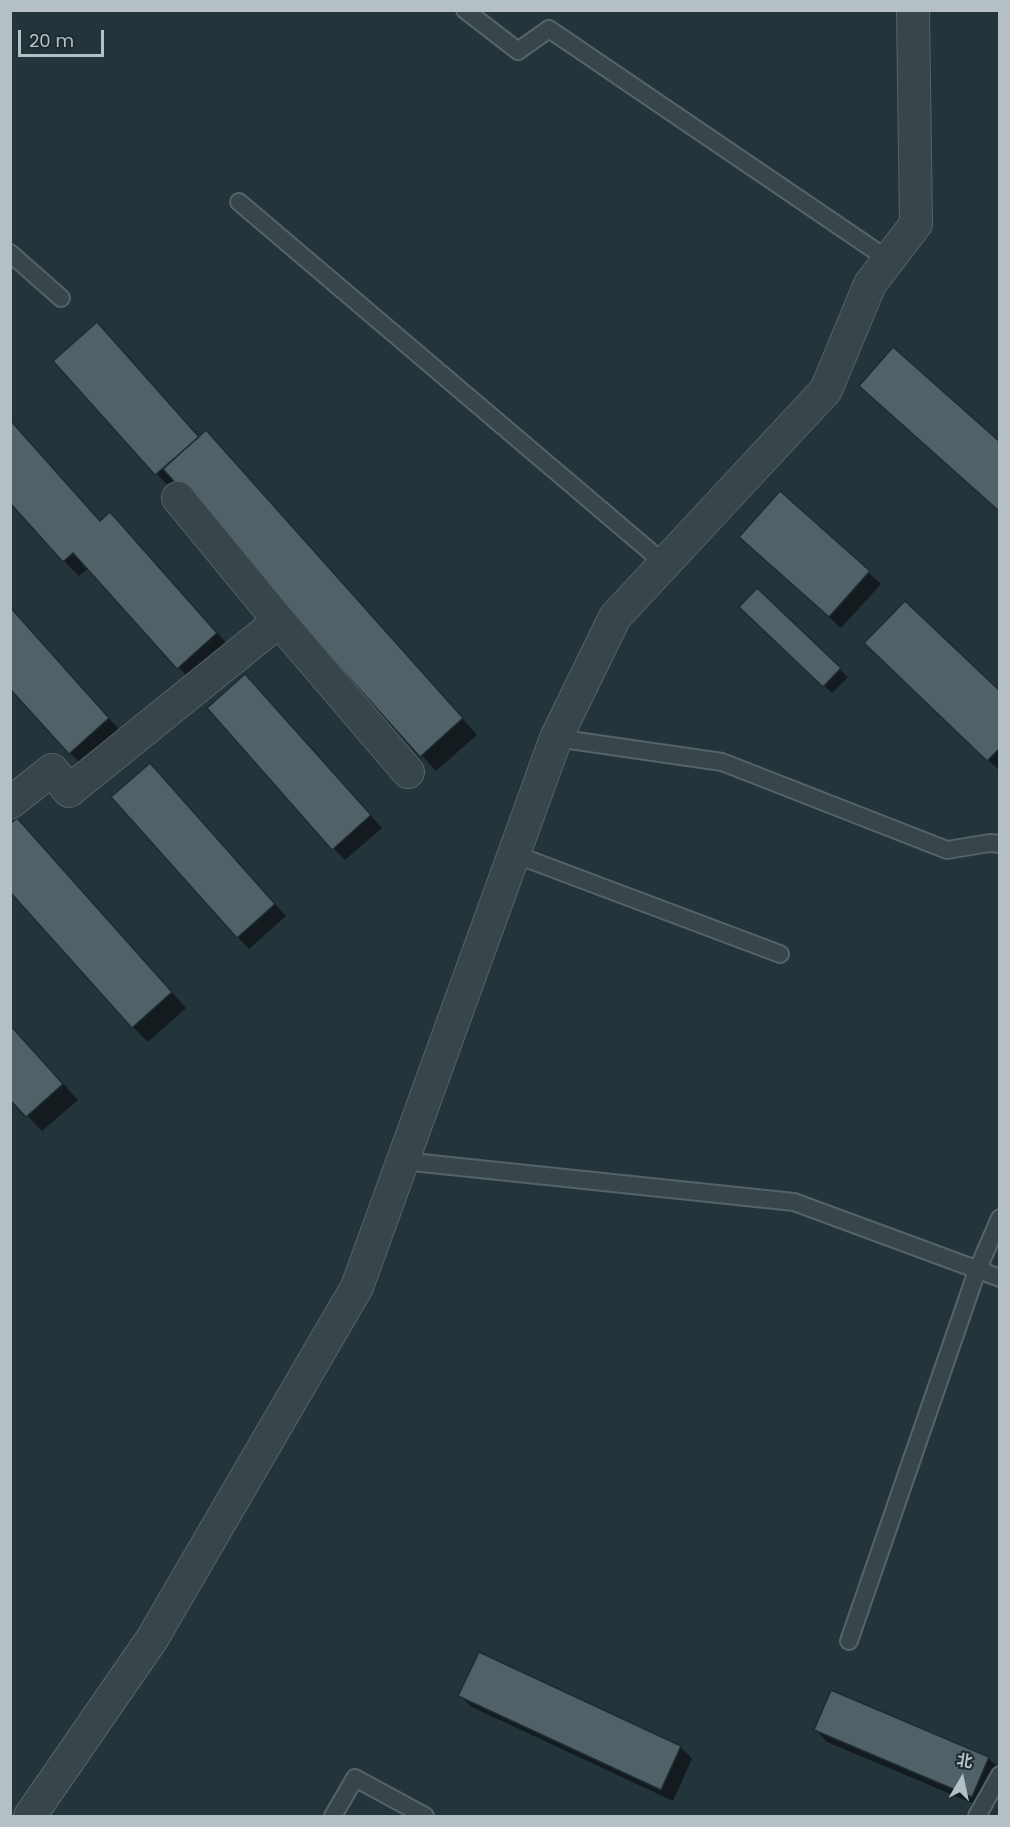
<!DOCTYPE html>
<html>
<head>
<meta charset="utf-8">
<style>
	body { margin:0 }
	#map { position:relative; width:1010px; height:1827px; overflow:hidden; background:#24343b; font-family:Poppins,"Noto Sans SC",sans-serif }
	canvas { display:block }
	.frame { position:absolute; inset:0; border:12px solid #b4c0c6; pointer-events:none }
	.north { position:absolute; left:932px; top:1749px; width:60px; height:60px; -webkit-text-stroke:4px #1d2a30; paint-order:stroke; rotate:9deg; font-size:16px; font-weight:700; line-height:24px; text-align:center; color:#b4c0c6 }
	.north::after { content:''; display:block; margin:auto; width:21px; height:27px; background:#b4c0c6; clip-path:polygon(50% 0,100% 100%,50% 72%,0 100%) }
	.scale { position:absolute; left:18px; top:30px; width:86px; height:27px; box-sizing:border-box; border:3px solid #b4c0c6; border-top:0; padding-left:8px; font-size:18px; line-height:21px; white-space:nowrap; color:#b4c0c6; -webkit-text-stroke:4px #1d2a30; paint-order:stroke }
</style>
</head>
<body>
<div id="map">
<canvas width="1010" height="1827"></canvas>
<div class="frame"></div>
<div class="north">北</div>
<div class="scale">20 m</div>
</div>
<script>
const ctx = document.querySelector('canvas').getContext('2d');
ctx.lineJoin = 'round';
function paint(path, color) { ctx.fillStyle = color; ctx.fill(path, 'evenodd'); }
const toPath = rows => new Path2D(rows.map(r => 'M' + r).join(''));
function trace(path, color, width, dash) { ctx.strokeStyle = color; ctx.lineWidth = width; ctx.lineCap = dash ? 'butt' : 'round'; ctx.setLineDash(dash || []); ctx.stroke(path); }
paint(toPath([
	[55,361,200,438,221,448,477,735,436,771,175,480,168,486],
	[10,422,101,522,125,530,232,649,193,683,89,568,79,576,64,561],
	[780,493,881,584,841,628,753,548],
	[757,590,848,677,832,693,742,607],
	[10,608,124,735,85,768,70,753],
	[878,655,1000,693,1000,771],
	[245,676,382,828,345,860,334,849],
	[161,776,286,916,249,949,238,937],
	[33,836,186,1008,148,1042,133,1027],
	[10,1025,78,1100,42,1131,10,1098],
	[480,1654,681,1747,692,1759,673,1801,472,1707,460,1696],
	[816,1730,988,1758,1000,1769,984,1808,827,1742]
]), '#0007');
const building = toPath([
	[97,322,199,437,155,475,53,361,97,322],
	[893,347,1000,442,1000,512,859,386,893,347],
	[10,420,100,521,110,512,217,633,177,669,73,553,63,562,10,503,10,420],
	[206,430,463,718,420,757,163,469,206,430],
	[780,491,870,571,829,617,739,537,780,491],
	[757,588,841,668,823,687,739,607,757,588],
	[905,601,1000,691,1000,748,987,761,864,643,905,601],
	[10,607,109,718,69,754,10,689,10,607],
	[245,674,371,815,332,850,207,708,245,674],
	[150,763,275,904,237,938,111,797,150,763],
	[17,818,172,992,132,1028,10,892,10,824,17,818],
	[10,1025,63,1084,26,1117,10,1100,10,1025],
	[479,1652,681,1746,661,1790,458,1696,479,1652],
	[831,1690,989,1757,972,1797,814,1730,831,1690]
]);
paint(building, '#506168');
trace(building, '#1f2c32', 1.5);
const service = toPath([
	[465,10,518,51,549,29,889,260],
	[239,202,665,564],
	[10,253,61,298],
	[556,738,722,762,947,850,990,843,1000,844],
	[514,854,780,954],
	[403,1161,794,1202,1000,1278],
	[849,1641,977,1271,1000,1218],
	[333,1816,355,1778,425,1816],
	[977,1816,1000,1775]
]);
const minor = toPath([
	[279,621,408,772],
	[10,803,52,770,69,791,279,621,178,498],
	[30,1816,152,1639,357,1287,556,738,615,617,826,390,870,284,916,224,913,10]
]);
trace(service, '#566369', 20);
trace(minor, '#566369', 34);
trace(service, '#38454b', 16);
trace(minor, '#38454b', 32);
</script>
</body>
</html>
